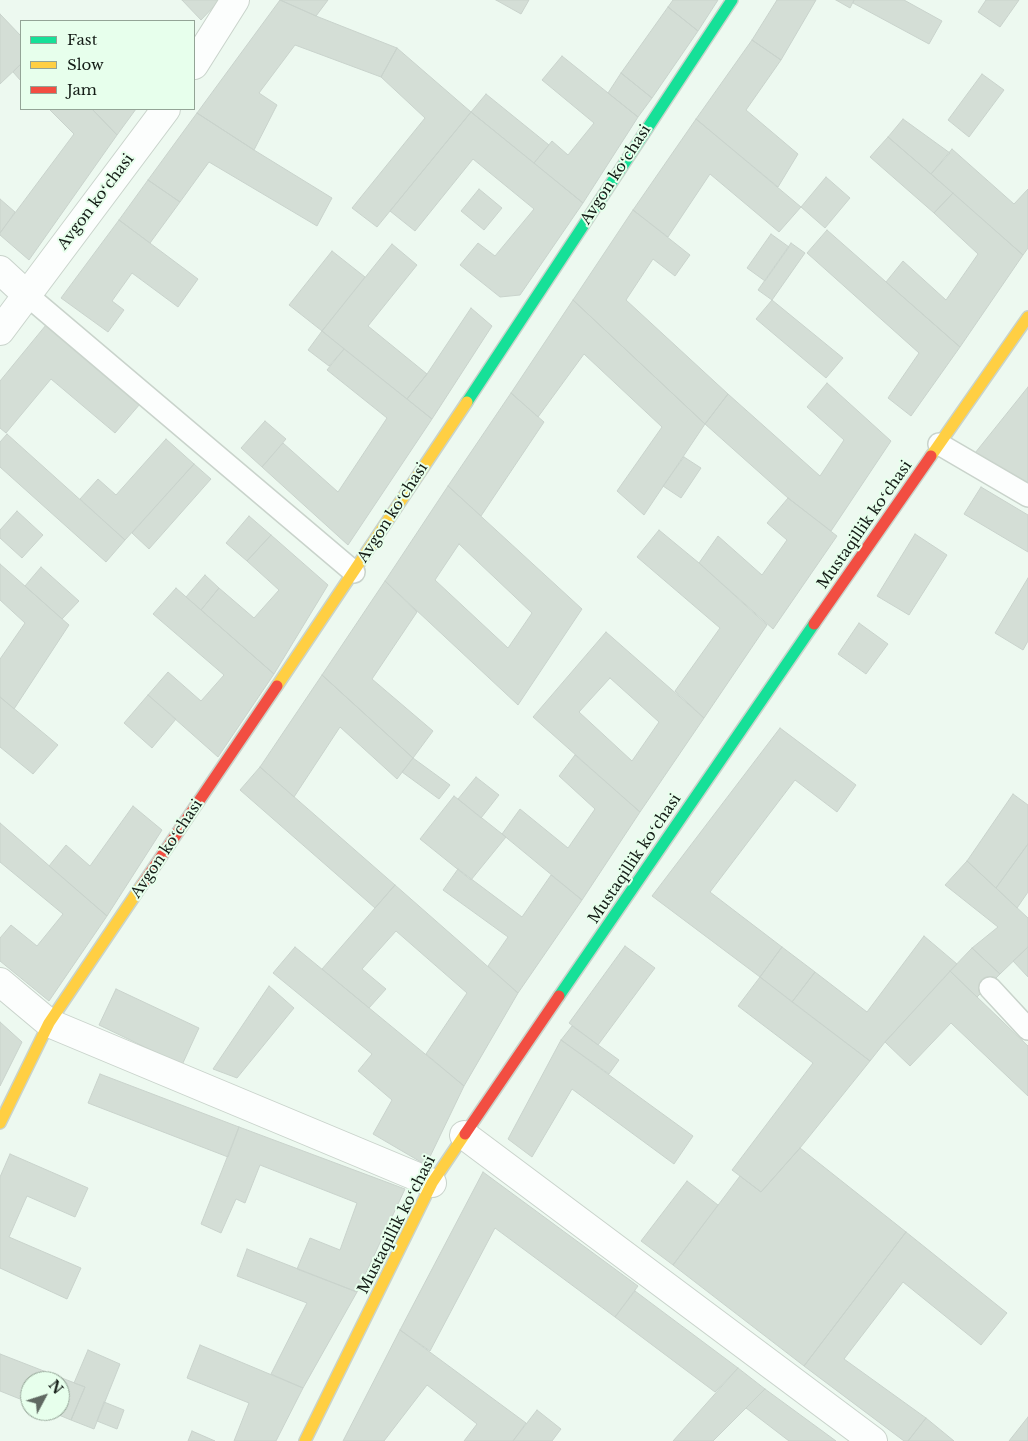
<!DOCTYPE html>
<html>
<head>
<meta charset="utf-8">
<style>
	body { margin:0 }
	#map { position:relative; width:1028px; height:1441px; overflow:hidden; background:#edf9f0; font-family:"Libre Baskerville",serif }
	canvas { display:block }
	.legend { position:absolute; left:20px; top:20px; width:175px; height:90px; box-sizing:border-box; background:#e7ffec; border:1px solid #93a496; margin:0; padding:6px 9px; list-style:none; font-size:15px; color:#141c16 }
	.legend li { display:flex; align-items:center; gap:10px; height:25px }
	.legend b { width:25px; border:1px solid #93a496 }
	.north { position:absolute; left:20px; top:1371px; width:50px; height:50px; box-sizing:border-box; background:#e7ffec; border:1px solid #93a496; border-radius:50%; rotate:50deg; font-size:14px; font-weight:700; line-height:20px; text-align:center; color:#141c16 }
	.north::after { content:''; display:block; margin:auto; width:18px; height:22px; background:#606962; clip-path:polygon(50% 0,100% 100%,50% 72%,0 100%) }
</style>
</head>
<body>
<div id="map">
<canvas width="1028" height="1441"></canvas>
<ul class="legend">
<li><b style="height:6px;background:#16e098"></b>Fast</li>
<li><b style="height:6px;background:#ffcf43"></b>Slow</li>
<li><b style="height:6px;background:#f24e42"></b>Jam</li>
</ul>
<div class="north">N</div>
</div>
<script>
const ctx = document.querySelector('canvas').getContext('2d');
ctx.lineJoin = 'round';
function paint(path, color) { ctx.fillStyle = color; ctx.fill(path, 'evenodd'); }
const toPath = rows => new Path2D(rows.map(r => 'M' + r).join(''));
function trace(path, color, width, dash) { ctx.strokeStyle = color; ctx.lineWidth = width; ctx.lineCap = dash ? 'butt' : 'round'; ctx.setLineDash(dash || []); ctx.stroke(path); }
function label(font, color, halo, rows, align = 'center') {
  ctx.font = font + ' "Libre Baskerville",serif'; ctx.lineWidth = 4; ctx.setLineDash([]); ctx.textBaseline = 'middle'; ctx.strokeStyle = halo; ctx.fillStyle = color; for (const [text, x, y, turn = 0] of rows) {
    ctx.save(); ctx.translate(x, y); ctx.rotate((+turn || 0) * Math.PI / 180); ctx.textAlign = isNaN(turn) ? turn : align; if (halo) ctx.strokeText(text, 0, 0); ctx.fillText(text, 0, 0); ctx.restore();
  }
}
const building = toPath([
	[182,0,220,0,201,20,182,0],
	[280,0,328,0,316,16,280,0],
	[280,0,316,16,397,48,381,77,295,45,259,93,277,105,254,150,197,113,280,0],
	[496,0,529,0,521,14,496,0],
	[673,0,718,0,698,31,668,7,673,0],
	[777,0,816,0,781,60,752,40,777,0],
	[836,0,854,0,850,8,836,0],
	[854,0,904,0,942,21,929,44,853,3,854,0],
	[986,0,1019,0,1000,27,978,12,986,0],
	[668,7,698,31,652,98,621,73,668,7],
	[0,14,21,36,21,64,0,84,0,14],
	[752,40,781,60,746,110,798,154,778,187,696,119,752,40],
	[397,48,471,112,377,227,352,208,425,118,381,77,397,48],
	[562,56,638,117,583,203,534,163,552,141,568,155,594,123,542,80,562,56],
	[21,64,21,81,13,72,21,64],
	[621,73,652,98,638,117,608,93,621,73],
	[982,74,1004,90,969,137,948,120,982,74],
	[486,94,549,145,534,163,471,112,486,94],
	[49,109,92,109,117,135,29,260,0,235,0,233,74,134,49,109],
	[92,109,136,109,117,135,92,109],
	[471,112,583,203,520,295,500,297,460,265,478,243,495,256,534,209,473,159,415,231,390,211,471,112],
	[197,113,254,150,332,198,317,226,209,162,180,202,148,180,197,113],
	[696,119,801,207,779,232,710,174,668,237,633,210,696,119],
	[903,119,950,153,931,174,888,137,903,119],
	[888,137,953,193,934,213,870,157,888,137],
	[952,149,1014,204,1028,189,1028,248,1023,255,931,174,952,149],
	[826,177,850,198,825,228,801,207,826,177],
	[148,180,180,202,150,243,119,220,148,180],
	[479,189,502,208,484,230,461,211,479,189],
	[953,193,1023,255,960,347,886,282,903,261,946,300,978,254,934,213,953,193],
	[0,199,15,212,0,233,0,199],
	[633,210,690,255,675,276,653,259,626,300,728,394,705,424,573,300,633,210],
	[119,220,198,279,178,307,132,273,112,301,124,310,108,332,61,298,119,220],
	[827,230,960,347,911,416,888,398,919,353,807,253,827,230],
	[771,234,789,247,765,281,747,268,771,234],
	[791,243,805,253,772,300,758,290,791,243],
	[392,244,417,265,368,326,427,374,407,399,322,331,392,244],
	[332,251,365,277,322,331,289,305,332,251],
	[573,300,705,424,644,515,617,491,662,427,584,354,538,417,511,393,573,300],
	[772,300,843,358,826,378,756,319,772,300],
	[471,308,492,326,432,419,407,399,427,374,471,308],
	[46,325,140,404,115,433,51,379,6,433,0,428,0,381,46,325],
	[322,331,344,349,329,366,308,350,322,331],
	[344,349,432,419,348,545,262,467,283,443,338,492,387,418,327,370,344,349],
	[827,383,891,441,831,531,788,498,705,424,728,394,820,476,844,440,807,407,827,383],
	[1028,387,1028,491,971,458,1028,387],
	[511,393,544,422,481,516,448,486,511,393],
	[265,421,286,439,262,467,241,448,265,421],
	[7,434,125,540,106,562,0,467,0,442,7,434],
	[166,439,194,464,125,540,80,499,98,479,116,495,166,439],
	[684,457,701,468,681,498,663,486,684,457],
	[194,464,211,479,149,549,132,533,194,464],
	[448,486,582,609,518,705,385,581,448,486],
	[459,544,532,613,508,648,435,580,459,544],
	[981,487,1028,515,1028,552,964,514,981,487],
	[788,498,837,536,773,629,699,563,718,536,762,575,787,540,767,523,788,498],
	[17,511,43,535,22,558,0,538,0,530,17,511],
	[249,516,271,535,247,561,226,543,249,516],
	[659,530,699,563,767,625,704,718,675,691,720,628,637,557,659,530],
	[915,534,947,555,909,615,877,596,915,534],
	[271,535,328,585,274,674,201,610,219,588,254,618,279,590,247,561,271,535],
	[0,564,69,625,14,709,0,697,0,659,25,623,0,600,0,564],
	[41,567,79,601,62,619,25,586,41,567],
	[205,575,219,588,201,610,186,597,205,575],
	[1028,578,1028,641,1023,650,995,633,1028,578],
	[385,581,417,612,372,679,433,731,413,758,322,675,385,581],
	[176,588,274,674,218,757,148,695,168,672,201,701,224,675,153,614,176,588],
	[859,623,888,644,866,674,838,654,859,623],
	[606,632,704,718,640,812,533,717,606,632],
	[610,678,659,722,632,761,579,712,610,678],
	[322,675,413,758,397,779,340,727,294,797,260,767,322,675],
	[148,695,176,719,152,748,124,723,148,695],
	[0,697,58,745,33,774,0,747,0,697],
	[780,728,856,785,837,812,795,780,710,892,782,947,760,977,652,896,780,728],
	[575,755,640,812,582,900,502,834,520,809,568,848,595,809,559,776,575,755],
	[413,758,450,785,439,799,402,772,413,758],
	[260,767,395,885,375,908,240,790,260,767],
	[476,777,499,795,481,818,458,799,476,777],
	[1013,794,1028,805,1028,844,996,888,967,861,1013,794],
	[454,796,506,837,471,880,420,839,454,796],
	[133,806,162,830,107,916,49,866,66,845,90,866,133,806],
	[0,823,107,916,49,1001,0,961,0,938,11,925,37,946,63,914,0,862,0,823],
	[1028,844,1028,892,1017,908,996,888,1028,844],
	[967,861,1028,918,1028,947,1000,974,972,948,998,927,945,885,967,861],
	[458,869,522,917,551,875,582,900,518,993,488,966,508,937,443,890,458,869],
	[395,885,518,993,464,1086,426,1054,467,993,396,931,362,969,386,989,369,1008,322,969,395,885],
	[924,936,957,964,885,1042,870,1061,792,1002,815,972,867,1012,924,936],
	[625,946,655,968,598,1045,569,1023,625,946],
	[295,947,464,1086,426,1165,373,1134,392,1100,358,1071,372,1054,273,973,295,947],
	[782,947,815,972,792,1002,760,977,782,947],
	[1028,947,1028,977,1013,961,1028,947],
	[972,948,1000,974,977,997,950,971,972,948],
	[950,971,1028,1046,1028,1096,951,1023,910,1066,885,1042,950,971],
	[760,977,870,1061,800,1148,761,1192,732,1170,813,1063,738,1006,760,977],
	[269,986,294,1008,237,1078,213,1069,269,986],
	[116,989,199,1028,182,1065,99,1025,116,989],
	[0,1022,22,1042,0,1086,0,1022],
	[572,1026,619,1060,609,1074,561,1040,572,1026],
	[561,1040,693,1136,674,1164,572,1089,532,1157,508,1139,561,1040],
	[100,1074,239,1127,228,1157,88,1103,100,1074],
	[239,1127,405,1189,357,1292,297,1269,310,1238,340,1250,357,1203,260,1165,245,1203,236,1199,221,1233,201,1224,239,1127],
	[800,1148,906,1232,804,1366,673,1265,740,1176,761,1192,800,1148],
	[10,1154,88,1188,75,1217,27,1196,9,1237,81,1268,67,1299,0,1268,0,1177,10,1154],
	[483,1172,638,1286,615,1317,495,1228,430,1351,400,1330,483,1172],
	[687,1181,718,1205,673,1265,641,1241,687,1181],
	[906,1232,1007,1313,981,1345,903,1282,844,1359,926,1418,908,1441,904,1441,804,1366,906,1232],
	[247,1249,357,1292,303,1388,271,1374,307,1303,237,1276,247,1249],
	[635,1291,738,1368,715,1392,615,1317,635,1291],
	[400,1330,526,1423,513,1441,464,1441,477,1424,427,1385,384,1441,343,1441,400,1330],
	[200,1345,303,1388,276,1441,234,1441,249,1403,187,1378,200,1345],
	[88,1350,120,1364,94,1429,71,1420,85,1387,74,1383,88,1350],
	[0,1354,85,1387,71,1420,49,1411,60,1411,60,1381,30,1381,30,1403,0,1391,0,1354],
	[738,1368,765,1389,713,1441,673,1441,738,1368],
	[765,1389,836,1441,789,1441,746,1408,765,1389],
	[104,1402,124,1410,117,1429,97,1421,104,1402],
	[537,1410,561,1429,552,1441,513,1441,537,1410],
	[1028,1417,1028,1441,1009,1441,1028,1417],
	[926,1418,954,1441,908,1441,926,1418],
	[192,1431,215,1441,188,1441,192,1431]
]);
paint(building, '#d4ded6');
trace(building, '#c9d3cc', 1);
const lane = toPath([
	[27,295,354,572],
	[939,444,1028,496],
	[990,988,1028,1029]
]);
const street = toPath([
	[194,65,235,0],
	[0,270,27,295],
	[0,331,166,109],
	[0,982,49,1023,432,1183],
	[464,1135,873,1441]
]);
const fast = toPath([
	[467,402,732,0],
	[559,996,814,624]
]);
const slow = toPath([
	[931,456,1028,317],
	[277,686,467,402],
	[0,1123,49,1023,142,885],
	[305,1441,432,1183,465,1134]
]);
const jam = toPath([
	[814,624,931,456],
	[142,885,277,686],
	[465,1134,559,996]
]);
trace(lane, '#c9d3cb', 24);
trace(street, '#c9d3cb', 30);
trace(fast, '#c9d3cb', 14);
trace(slow, '#c9d3cb', 14);
trace(jam, '#c9d3cb', 14);
trace(lane, '#fcfefd', 21);
trace(street, '#fcfefd', 28);
trace(fast, '#16e098', 11);
trace(slow, '#ffcf43', 11);
trace(jam, '#f24e42', 11);
label('15px', '#141c16', '#e7ffec', [
	["Avgon koʻchasi",616,175,-57],
	["Avgon koʻchasi",96,202,-53],
	["Avgon koʻchasi",393,513,-57],
	["Mustaqillik koʻchasi",865,525,-55],
	["Avgon koʻchasi",167,849,-56],
	["Mustaqillik koʻchasi",635,859,-56],
	["Mustaqillik koʻchasi",397,1225,-63]
]);
</script>
</body>
</html>
